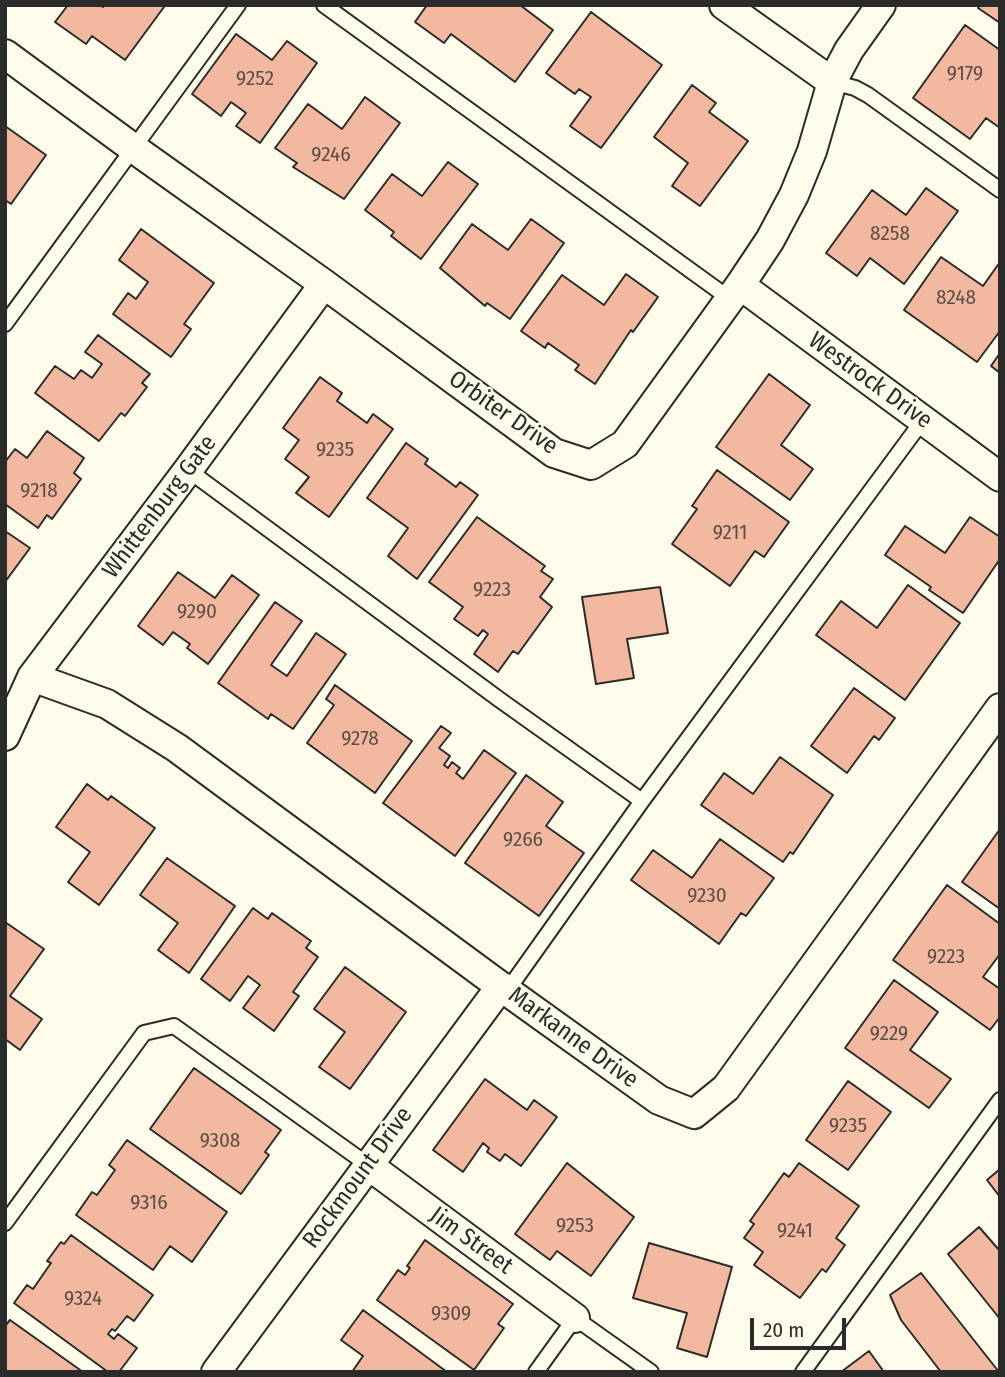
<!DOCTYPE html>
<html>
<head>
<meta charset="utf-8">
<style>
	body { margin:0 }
	#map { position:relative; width:1005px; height:1377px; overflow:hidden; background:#fdfbea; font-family:"Fira Sans Condensed",sans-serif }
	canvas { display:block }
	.frame { position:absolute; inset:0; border:7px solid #2b2b2b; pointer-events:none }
	.scale { position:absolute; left:750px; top:1318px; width:96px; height:32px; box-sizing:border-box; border:4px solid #2b2b2b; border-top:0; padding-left:9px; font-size:21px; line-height:24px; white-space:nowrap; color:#2b2b2b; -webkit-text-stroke:5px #fdfbea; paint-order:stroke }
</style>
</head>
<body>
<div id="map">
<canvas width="1005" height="1377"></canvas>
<div class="frame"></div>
<div class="scale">20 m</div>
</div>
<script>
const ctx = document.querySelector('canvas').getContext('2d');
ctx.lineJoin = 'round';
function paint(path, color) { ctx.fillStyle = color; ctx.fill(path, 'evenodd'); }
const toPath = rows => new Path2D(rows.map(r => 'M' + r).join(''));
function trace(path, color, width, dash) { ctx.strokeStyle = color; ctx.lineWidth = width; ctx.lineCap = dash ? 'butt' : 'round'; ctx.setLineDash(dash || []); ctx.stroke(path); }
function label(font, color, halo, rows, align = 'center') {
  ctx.font = font + ' "Fira Sans Condensed",sans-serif'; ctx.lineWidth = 5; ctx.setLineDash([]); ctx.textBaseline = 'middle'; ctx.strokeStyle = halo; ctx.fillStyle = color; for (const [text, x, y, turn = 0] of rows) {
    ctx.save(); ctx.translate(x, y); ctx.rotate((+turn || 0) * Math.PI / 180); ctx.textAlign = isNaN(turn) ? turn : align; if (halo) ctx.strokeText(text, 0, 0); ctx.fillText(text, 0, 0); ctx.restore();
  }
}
const building = toPath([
	[68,5,101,5,103,7,104,5,162,5,164,7,125,60,92,36,86,44,55,22,68,5],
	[427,5,520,5,553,30,515,82,451,34,444,43,415,22,427,5],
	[980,5,1000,5,1000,23,978,8,980,5],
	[591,12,662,65,601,148,570,126,591,97,579,89,575,94,546,73,591,12],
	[965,25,1000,50,1000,128,986,118,970,139,913,98,965,25],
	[236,34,272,60,287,41,317,63,260,143,236,126,246,113,231,102,221,116,192,94,236,34],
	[692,85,716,103,709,112,748,141,700,206,672,186,688,163,654,137,692,85],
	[365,97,400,123,344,199,293,167,297,163,275,148,308,104,342,129,365,97],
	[5,126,46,155,11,204,5,200,5,126],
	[448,162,478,184,421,259,391,236,394,232,365,210,392,174,422,196,448,162],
	[926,188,958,211,904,284,870,258,857,276,826,253,872,190,906,215,926,188],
	[531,219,564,243,510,319,487,303,485,306,440,268,472,224,508,250,531,219],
	[141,229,214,283,184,324,191,329,171,357,113,314,128,293,136,299,148,282,119,260,141,229],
	[941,257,983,286,1000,262,1000,331,977,362,904,310,941,257],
	[626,274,658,297,633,332,631,330,595,384,575,370,579,365,548,343,545,348,521,331,562,275,604,305,626,274],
	[98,335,150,374,142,383,147,387,125,416,121,413,99,441,35,393,55,366,74,379,81,370,92,378,102,364,85,352,98,335],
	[1000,353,1000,373,991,366,1000,353],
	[769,374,810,405,781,445,813,469,790,500,716,447,769,374],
	[320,377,342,393,337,401,367,423,373,414,393,429,329,517,296,493,309,477,285,459,299,440,283,428,320,377],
	[47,431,84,458,74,473,81,479,52,519,47,515,38,528,5,504,5,462,15,449,27,458,47,431],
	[406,443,428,459,425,464,456,487,460,482,478,495,417,579,388,556,408,528,367,498,406,443],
	[717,470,789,522,764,557,755,551,730,586,672,544,697,509,692,506,717,470],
	[477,517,545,566,541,571,553,579,540,597,552,607,518,654,513,651,498,672,474,654,488,634,483,630,478,636,454,619,463,607,429,582,477,517],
	[970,517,1000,537,1000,559,963,613,929,590,931,587,885,555,905,526,945,553,970,517],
	[5,531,30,548,5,582,5,531],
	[178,572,215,598,232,575,259,595,208,664,187,648,190,644,173,632,163,645,138,626,178,572],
	[908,585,960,623,905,700,816,635,841,601,877,628,908,585],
	[660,587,668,633,627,639,634,678,596,684,582,597,660,587],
	[275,602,302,621,271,665,287,676,316,633,346,654,293,729,271,714,268,719,218,683,275,602],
	[335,685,412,741,375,793,307,743,334,705,326,699,335,685],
	[854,688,895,718,879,740,874,736,847,773,811,746,854,688],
	[441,726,451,733,439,748,450,756,444,765,448,768,452,762,460,768,456,773,463,779,484,750,516,773,455,856,383,803,441,726],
	[780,757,833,795,793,854,790,852,783,862,701,805,724,773,753,794,780,757],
	[526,775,563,802,546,826,584,853,539,916,465,863,526,775],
	[87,784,108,800,111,796,155,828,99,905,68,882,90,852,56,827,87,784],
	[1000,829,1000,909,962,882,1000,829],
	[720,839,774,878,746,916,741,913,719,944,631,880,653,850,692,878,720,839],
	[167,858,235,906,189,973,158,950,178,923,140,895,167,858],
	[947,885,1000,924,1000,954,983,977,1000,989,1000,1017,990,1030,893,960,947,885],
	[253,908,268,919,272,913,311,941,306,948,318,957,293,992,299,996,274,1031,243,1008,260,985,248,976,230,1001,201,979,253,908],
	[5,922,44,949,10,996,42,1019,20,1050,5,1039,5,922],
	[345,967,406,1012,350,1089,319,1067,345,1032,314,1009,345,967],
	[894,980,938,1012,910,1050,951,1079,929,1108,845,1048,894,980],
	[194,1068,281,1130,265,1152,269,1155,241,1194,150,1129,194,1068],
	[485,1079,527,1110,534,1100,557,1117,521,1166,505,1154,500,1161,487,1152,489,1148,483,1143,463,1172,433,1150,485,1079],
	[848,1081,891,1112,848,1170,806,1140,848,1081],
	[127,1140,227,1212,192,1262,170,1246,153,1270,76,1215,92,1192,97,1195,115,1170,109,1165,127,1140],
	[567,1163,634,1217,591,1276,557,1251,550,1260,515,1234,567,1163],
	[799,1163,859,1206,836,1238,845,1245,826,1272,822,1269,800,1298,754,1265,763,1252,744,1238,754,1224,750,1221,784,1173,789,1177,799,1163],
	[1000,1169,1000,1197,987,1180,1000,1169],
	[979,1227,1000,1251,1000,1319,948,1254,979,1227],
	[71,1235,153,1295,134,1321,127,1316,115,1331,112,1329,108,1334,114,1339,118,1334,137,1348,119,1372,108,1372,14,1303,27,1285,33,1289,51,1263,47,1261,61,1242,64,1244,71,1235],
	[425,1240,513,1304,498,1324,504,1328,474,1370,377,1300,398,1270,405,1275,410,1268,407,1266,425,1240],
	[649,1243,732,1267,707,1357,677,1348,687,1313,633,1298,649,1243],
	[921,1273,999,1372,941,1372,901,1320,890,1295,921,1273],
	[363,1310,447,1372,352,1372,363,1356,341,1340,363,1310],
	[10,1320,83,1372,5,1372,5,1326,10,1320],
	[869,1351,884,1372,841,1372,869,1351]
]);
paint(building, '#f2b8a0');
trace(building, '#2b2b2b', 2);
const service = toPath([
	[324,5,730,299],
	[832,82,855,88,868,95,1000,190],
	[5,324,238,5],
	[188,470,500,700,642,801],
	[507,991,642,801,923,420],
	[5,1223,144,1033,174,1026,368,1165],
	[536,1372,575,1318,651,1372],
	[803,1372,1000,1100]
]);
const minor = toPath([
	[724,5,832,82],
	[5,54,133,148,324,284,554,453,591,465,625,444,740,285,770,240,794,195,812,151,832,82,849,50,881,5],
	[740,285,1000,477],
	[32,677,107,704,177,748,507,991,659,1100,694,1114,726,1088,1000,708],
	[5,736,32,677,188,470,324,284],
	[368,1165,575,1318],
	[216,1372,501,986]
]);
trace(service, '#2b2b2b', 18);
trace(minor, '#2b2b2b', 32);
trace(service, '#fdfbea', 14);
trace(minor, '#fdfbea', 28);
label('21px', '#5d4e48', null, [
	["9179",965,74],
	["9252",255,79],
	["9246",331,155],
	["8258",890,234],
	["8248",956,298],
	["9235",335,450],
	["9218",39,491],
	["9211",730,533],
	["9223",492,590],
	["9290",197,612],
	["9278",360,739],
	["9266",523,840],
	["9230",707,896],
	["9223",946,957],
	["9229",889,1034],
	["9235",848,1126],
	["9308",220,1141],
	["9316",149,1203],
	["9253",575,1226],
	["9241",795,1231],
	["9324",83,1299],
	["9309",451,1314]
]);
label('24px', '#2b2b2b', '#fdfbea', [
	["Westrock Drive",870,381,36],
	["Orbiter Drive",503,413,35],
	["Whittenburg Gate",160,507,-53],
	["Markanne Drive",573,1038,36],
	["Rockmount Drive",358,1178,-54],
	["Jim Street",471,1241,36]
]);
</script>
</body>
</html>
